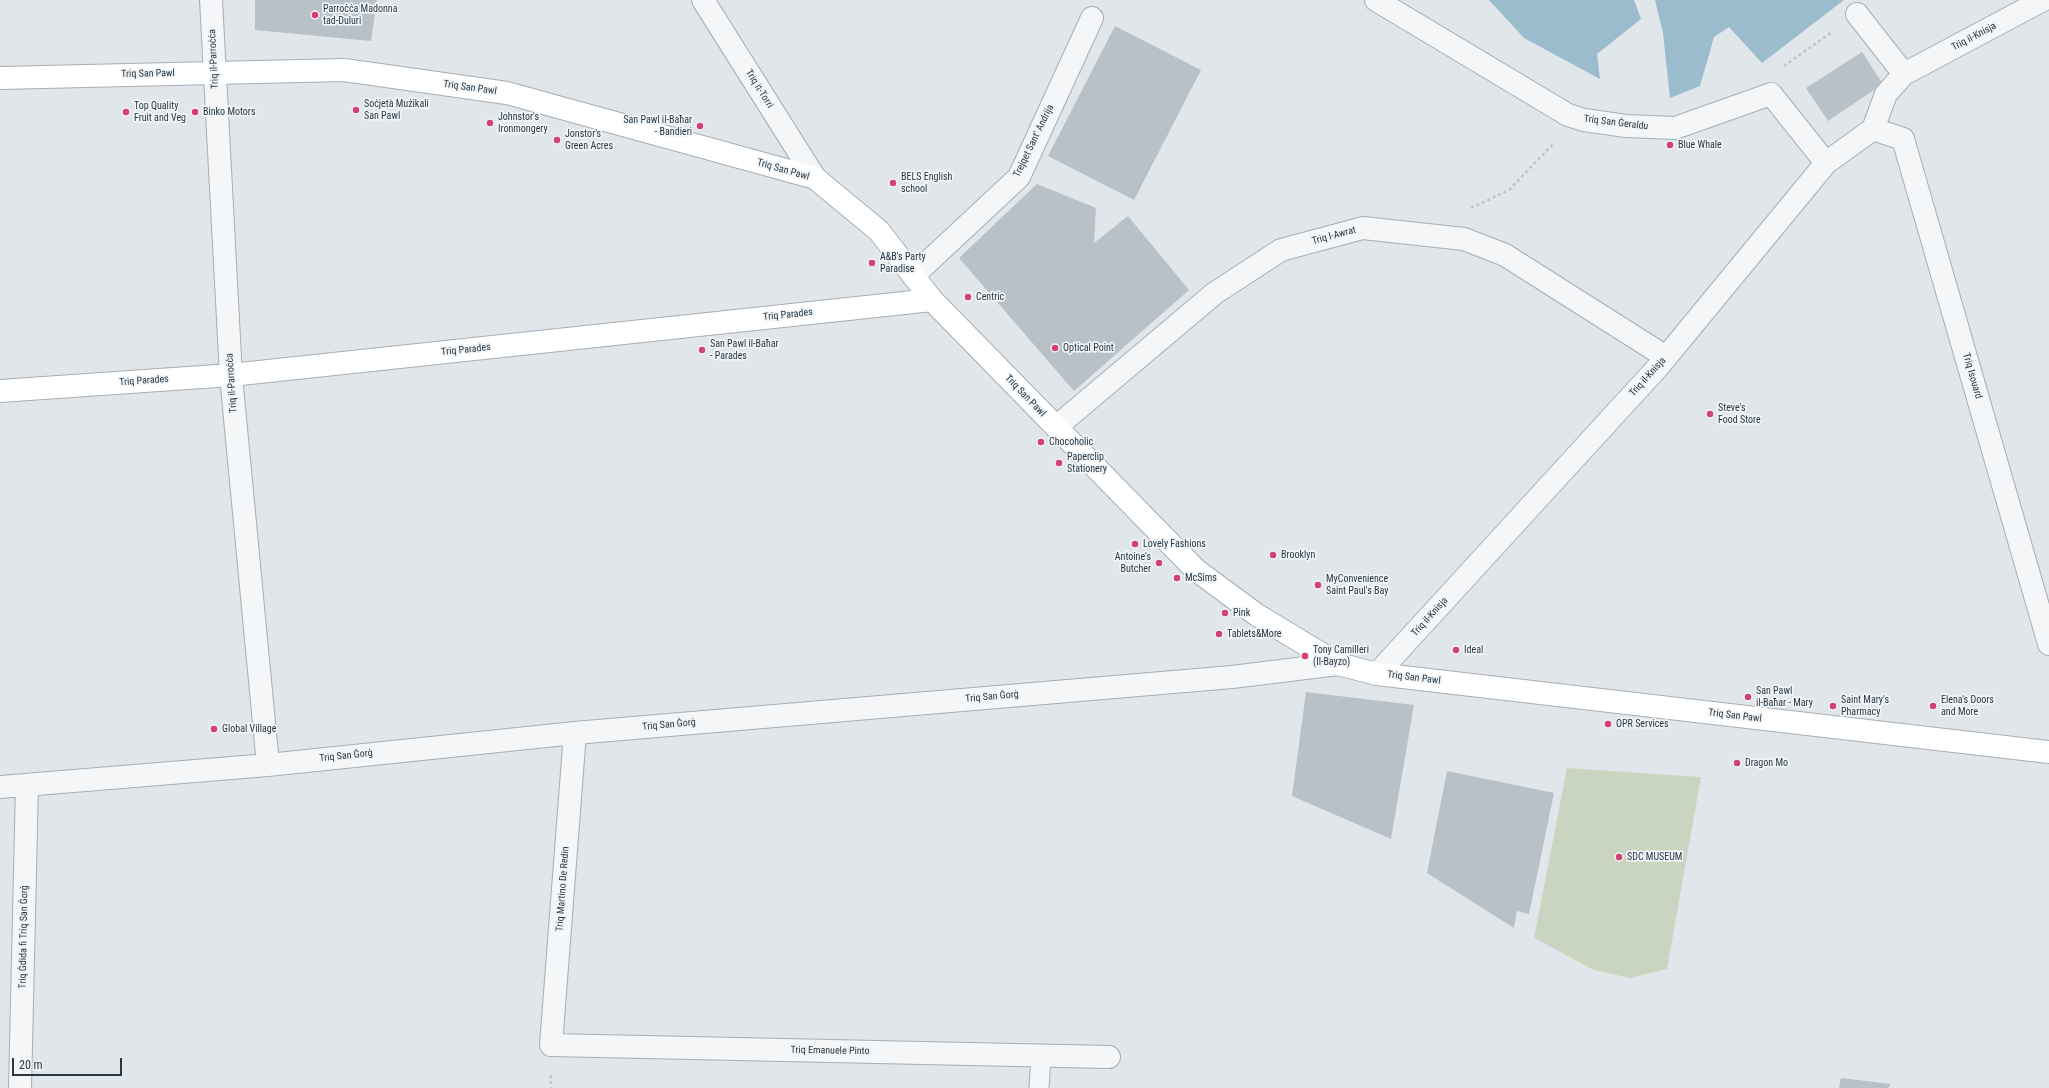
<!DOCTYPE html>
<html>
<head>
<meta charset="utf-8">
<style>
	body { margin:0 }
	#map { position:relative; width:2049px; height:1088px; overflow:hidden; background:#e1e6ea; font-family:"Roboto Condensed",sans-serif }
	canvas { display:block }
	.scale { position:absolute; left:12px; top:1058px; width:110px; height:18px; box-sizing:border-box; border:2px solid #283743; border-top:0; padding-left:5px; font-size:12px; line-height:14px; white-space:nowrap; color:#283743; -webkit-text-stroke:3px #f1f5f8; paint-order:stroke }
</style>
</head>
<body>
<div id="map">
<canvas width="2049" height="1088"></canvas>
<div class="scale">20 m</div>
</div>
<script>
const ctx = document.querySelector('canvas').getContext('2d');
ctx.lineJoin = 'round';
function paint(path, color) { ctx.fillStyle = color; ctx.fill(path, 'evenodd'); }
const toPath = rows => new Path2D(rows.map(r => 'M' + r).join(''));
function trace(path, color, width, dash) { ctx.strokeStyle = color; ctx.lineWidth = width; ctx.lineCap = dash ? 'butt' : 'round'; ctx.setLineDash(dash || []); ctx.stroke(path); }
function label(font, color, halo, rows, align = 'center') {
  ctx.font = font + ' "Roboto Condensed",sans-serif'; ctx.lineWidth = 3.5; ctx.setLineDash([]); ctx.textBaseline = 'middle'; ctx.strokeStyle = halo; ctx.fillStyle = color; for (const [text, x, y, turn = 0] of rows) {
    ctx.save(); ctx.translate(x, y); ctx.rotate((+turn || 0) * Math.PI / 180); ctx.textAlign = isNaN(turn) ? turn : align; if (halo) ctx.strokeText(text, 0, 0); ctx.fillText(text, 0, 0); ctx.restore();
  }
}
paint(toPath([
	[1567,768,1701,777,1667,969,1630,978,1594,970,1534,938]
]), '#cad5c1');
paint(toPath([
	[1489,0,1634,0,1641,19,1597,54,1600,79,1524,38],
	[1655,0,1844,0,1762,63,1729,27,1714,37,1700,86,1670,98,1663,33]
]), '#9abccc');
paint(toPath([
	[255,0,377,0,371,41,255,30],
	[1115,26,1201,70,1134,200,1048,156],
	[1862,52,1883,84,1828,121,1806,88],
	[1037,184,1096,208,1094,243,1128,216,1189,290,1074,391,959,258],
	[1306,692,1414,705,1391,839,1292,796],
	[1447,771,1554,793,1529,914,1517,911,1514,928,1427,873],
	[1841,1078,1891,1084,1888,1088,1839,1088]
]), '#b8c1c8');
const lane = toPath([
	[1039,1088,1041,1056]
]);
const street = toPath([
	[211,0,231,376,268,765],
	[703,0,815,178],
	[1376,0,1568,115,1584,120,1626,126,1675,128,1771,94,1826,163],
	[1857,14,1904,74],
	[1873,129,1903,139,2049,644],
	[913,276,1019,177,1092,18],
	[1056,427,1215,293,1281,250,1363,228,1464,239,1505,255,1666,357],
	[1377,674,1658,367,1826,163,1873,129,1886,94,1904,74,2043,0],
	[575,733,551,1045,1109,1057],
	[0,787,268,765,575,733,1232,677,1338,664],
	[20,1088,27,785]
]);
const secondary = toPath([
	[0,78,344,70,507,93,815,178,879,231,932,300,1196,570,1257,615,1338,664,1377,674,2049,752],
	[0,391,231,375,932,300]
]);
trace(lane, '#a6aeb5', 21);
trace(street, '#a6aeb5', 24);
trace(secondary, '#a6aeb5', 24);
trace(toPath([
	[1784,66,1832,32],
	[1471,208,1509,190,1555,142],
	[551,1075,551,1088]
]), '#bfc4c9', 2.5, [3, 3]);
trace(lane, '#f4f6f8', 19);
trace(street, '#f4f6f8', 22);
trace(secondary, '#fff', 22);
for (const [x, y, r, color] of [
	[315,15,4,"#d54074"],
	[356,110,4,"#d54074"],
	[126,112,4,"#d54074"],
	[195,112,4,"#d54074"],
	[490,123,4,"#d54074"],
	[700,126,4,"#d54074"],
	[557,140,4,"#d54074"],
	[1670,145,4,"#d54074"],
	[893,183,4,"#d54074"],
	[872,263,4,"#d54074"],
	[968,297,4,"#d54074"],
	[1055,348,4,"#d54074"],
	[702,350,4,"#d54074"],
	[1710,414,4,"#d54074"],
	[1041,442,4,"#d54074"],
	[1059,463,4,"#d54074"],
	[1135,544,4,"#d54074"],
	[1273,555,4,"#d54074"],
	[1159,563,4,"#d54074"],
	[1177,578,4,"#d54074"],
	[1318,585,4,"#d54074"],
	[1225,613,4,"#d54074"],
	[1219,634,4,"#d54074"],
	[1456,650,4,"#d54074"],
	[1305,656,4,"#d54074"],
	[1748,697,4,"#d54074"],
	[1833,706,4,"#d54074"],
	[1933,706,4,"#d54074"],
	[1608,724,4,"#d54074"],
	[214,729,4,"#d54074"],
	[1737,763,4,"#d54074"],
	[1619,857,4,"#d54074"]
]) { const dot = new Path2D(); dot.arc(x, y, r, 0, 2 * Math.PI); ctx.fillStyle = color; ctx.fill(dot); trace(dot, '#f1f5f8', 1.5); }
label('10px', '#283743', '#f1f5f8', [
	["Parroċċa Madonna",323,9],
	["tad-Duluri",323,21],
	["Soċjetà Mużikali",364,104],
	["San Pawl",364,116],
	["Top Quality",134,106],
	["Fruit and Veg",134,118],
	["Binko Motors",203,112],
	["Johnstor's",498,117],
	["Ironmongery",498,129],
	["San Pawl il-Baħar",692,120,"right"],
	["- Bandieri",692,132,"right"],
	["Jonstor's",565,134],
	["Green Acres",565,146],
	["Blue Whale",1678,145],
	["BELS English",901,177],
	["school",901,189],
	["A&B's Party",880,257],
	["Paradise",880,269],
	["Centric",976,297],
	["San Pawl il-Baħar",710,344],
	["- Parades",710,356],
	["Optical Point",1063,348],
	["Steve's",1718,408],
	["Food Store",1718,420],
	["Chocoholic",1049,442],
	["Paperclip",1067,457],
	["Stationery",1067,469],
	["Lovely Fashions",1143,544],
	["Brooklyn",1281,555],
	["Antoine's",1151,557,"right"],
	["Butcher",1151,569,"right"],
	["McSims",1185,578],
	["MyConvenience",1326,579],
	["Saint Paul's Bay",1326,591],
	["Pink",1233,613],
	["Tablets&More",1227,634],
	["Tony Camilleri",1313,650],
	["(Il-Bayzo)",1313,662],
	["Ideal",1464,650],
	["San Pawl",1756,691],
	["il-Baħar - Mary",1756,703],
	["Saint Mary's",1841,700],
	["Pharmacy",1841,712],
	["Elena's Doors",1941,700],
	["and More",1941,712],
	["OPR Services",1616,724],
	["Global Village",222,729],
	["Dragon Mo",1745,763],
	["SDC MUSEUM",1627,857]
], 'left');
label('10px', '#283743', '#f1f5f8', [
	["Triq il-Knisja",1974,37,-28],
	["Triq il-Parroċċa",214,59,-93],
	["Triq San Pawl",148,74,-1],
	["Triq San Pawl",470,88,8],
	["Triq it-Torri",759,89,58],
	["Triq San Ġeraldu",1616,123,7],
	["Trejqet Sant' Andrija",1034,141,-64],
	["Triq San Pawl",783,170,16],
	["Triq l-Awrat",1334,236,-15],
	["Triq Parades",788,315,-6],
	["Triq Parades",466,350,-6],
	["Triq Isouard",1972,376,74],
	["Triq il-Knisja",1648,377,-48],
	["Triq Parades",144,381,-4],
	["Triq il-Parroċċa",232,383,-94],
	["Triq San Pawl",1025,396,46],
	["Triq il-Knisja",1430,617,-48],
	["Triq San Pawl",1414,678,7],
	["Triq San Ġorġ",992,697,-5],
	["Triq San Pawl",1735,716,7],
	["Triq San Ġorġ",669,725,-5],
	["Triq San Ġorġ",346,756,-6],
	["Triq Martino De Redin",563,889,-86],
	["Triq Ġdida fi Triq San Ġorġ",24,937,-89],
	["Triq Emanuele Pinto",830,1051,1]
]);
</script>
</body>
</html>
